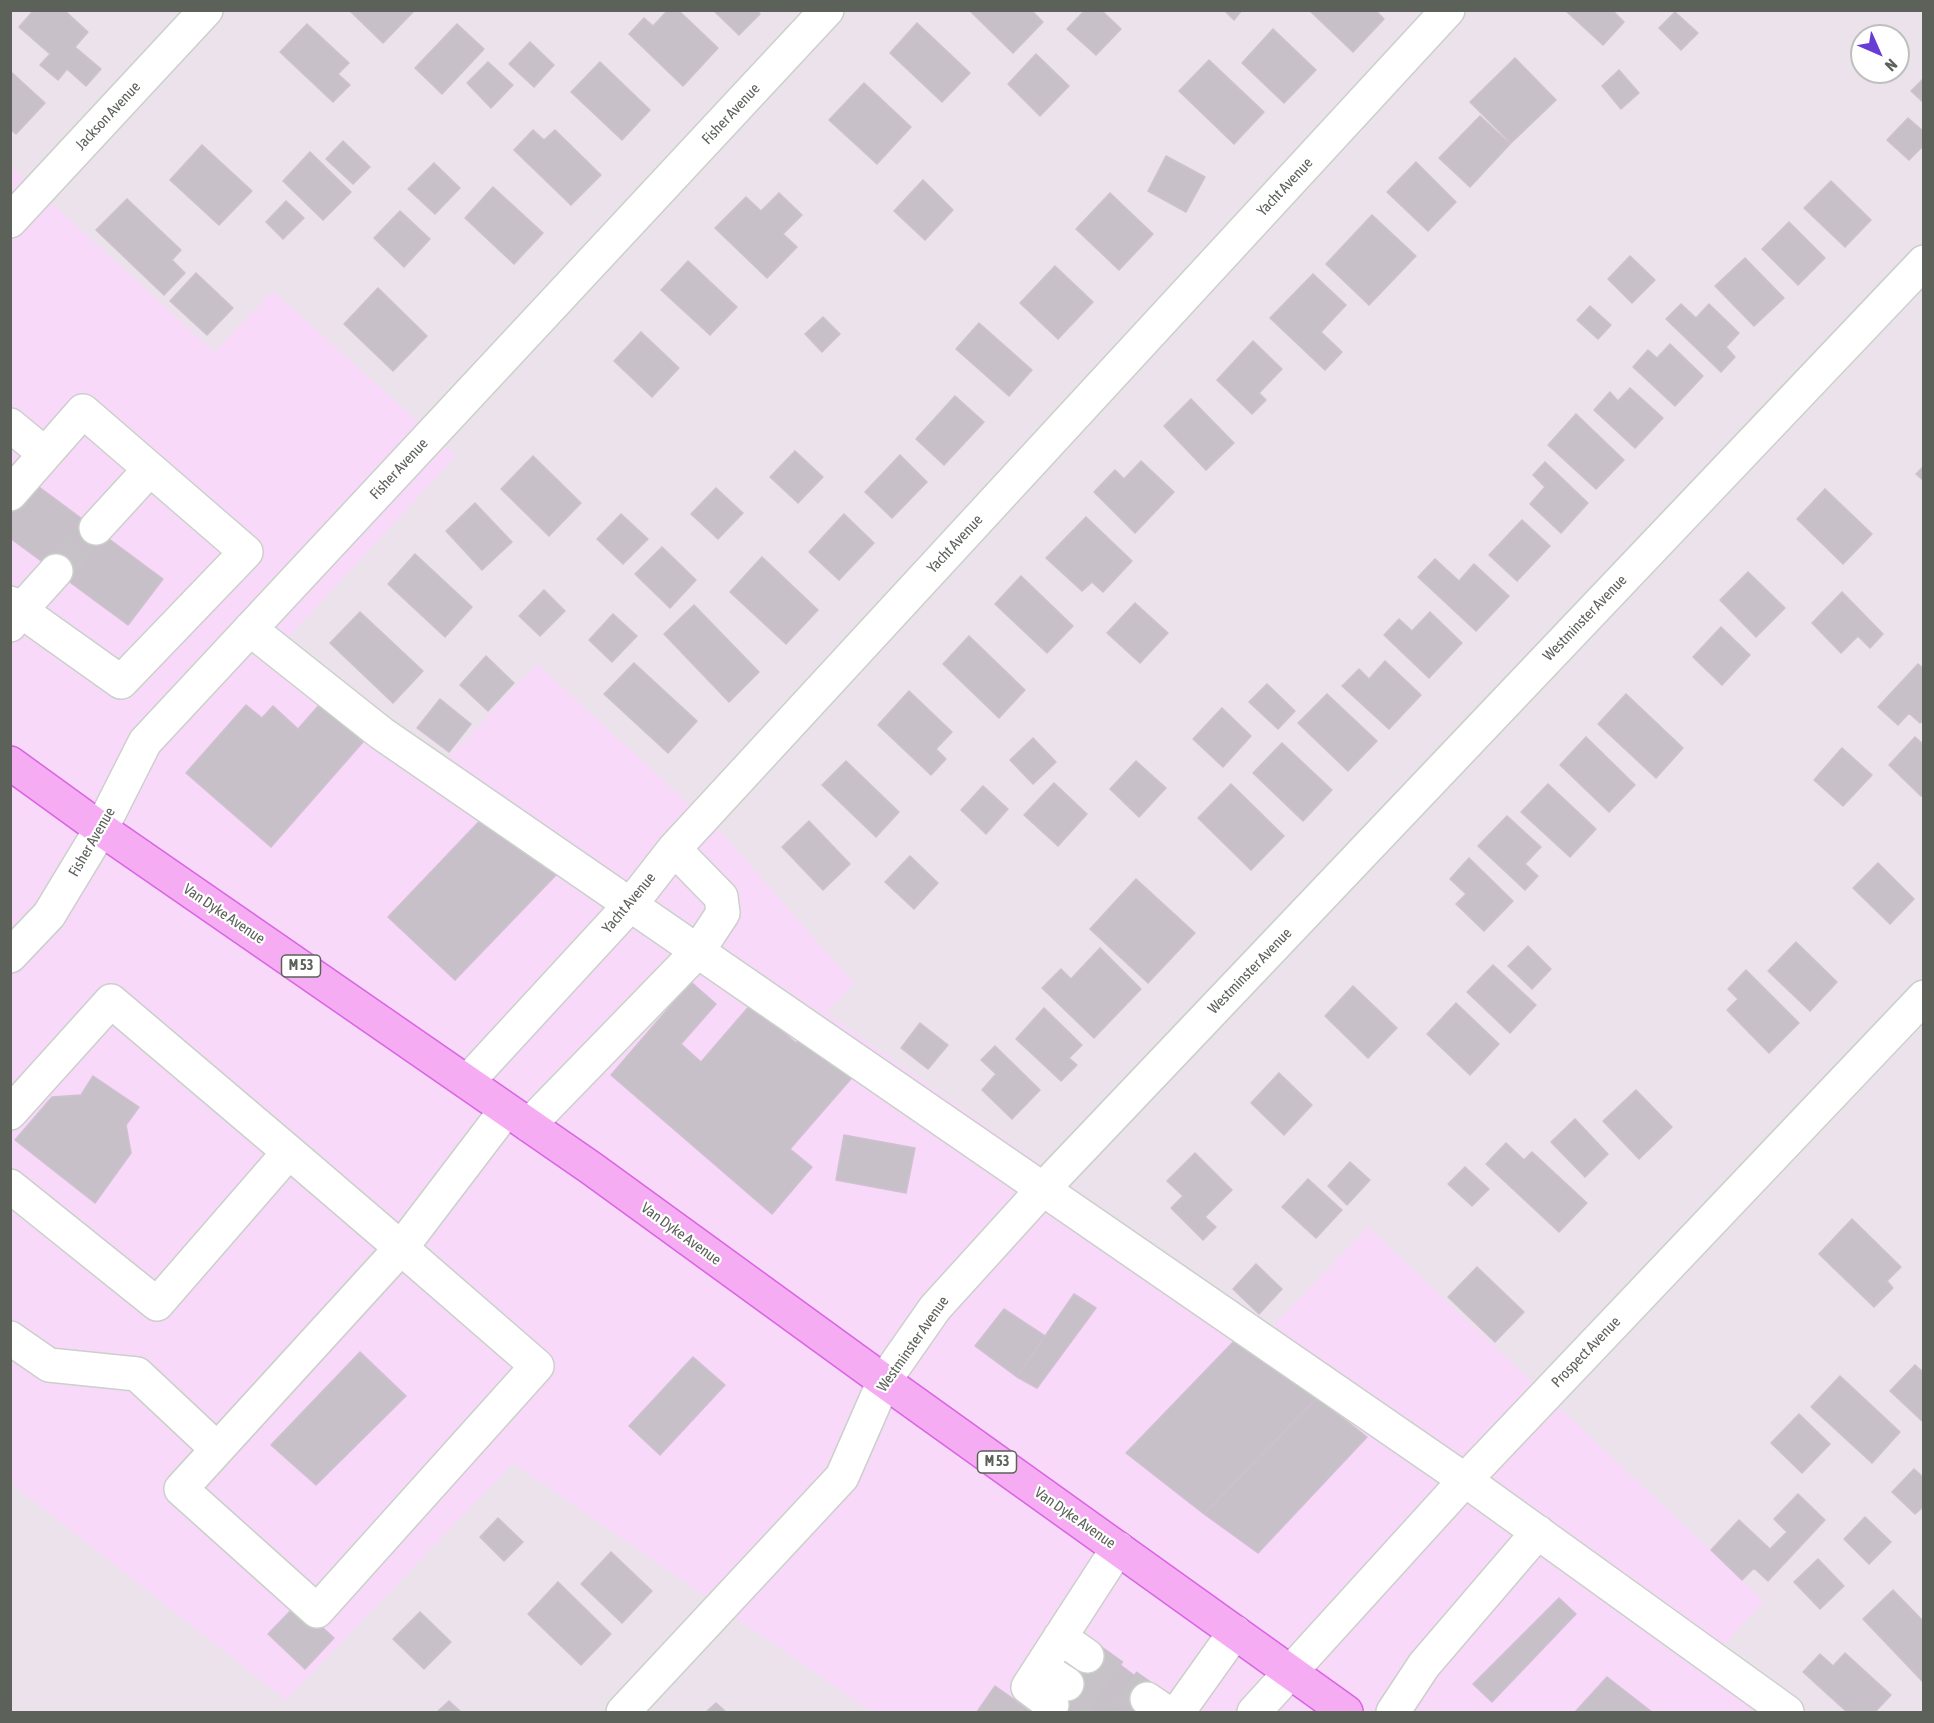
<!DOCTYPE html>
<html>
<head>
<meta charset="utf-8">
<style>
	body { margin:0 }
	#map { position:relative; width:1934px; height:1723px; overflow:hidden; background:#ebe2eb; font-family:"Asap Condensed",sans-serif }
	canvas { display:block }
	.frame { position:absolute; inset:0; border:12px solid #5c615a; pointer-events:none }
	.north { position:absolute; left:1850px; top:24px; width:60px; height:60px; box-sizing:border-box; background:#fff; border:2px solid #bec0bd; border-radius:50%; rotate:135deg; font-size:16px; font-weight:700; line-height:24px; text-align:center; color:#5c615a }
	.north::after { content:''; display:block; margin:auto; width:21px; height:27px; background:#683dd6; clip-path:polygon(50% 0,100% 100%,50% 72%,0 100%) }
</style>
</head>
<body>
<div id="map">
<canvas width="1934" height="1723"></canvas>
<div class="frame"></div>
<div class="north">N</div>
</div>
<script>
const ctx = document.querySelector('canvas').getContext('2d');
ctx.lineJoin = 'round';
function paint(path, color) { ctx.fillStyle = color; ctx.fill(path, 'evenodd'); }
const toPath = rows => new Path2D(rows.map(r => 'M' + r).join(''));
function trace(path, color, width, dash) { ctx.strokeStyle = color; ctx.lineWidth = width; ctx.lineCap = dash ? 'butt' : 'round'; ctx.setLineDash(dash || []); ctx.stroke(path); }
function label(font, color, halo, rows, align = 'center') {
  ctx.font = font + ' "Asap Condensed",sans-serif'; ctx.lineWidth = 4.5; ctx.setLineDash([]); ctx.textBaseline = 'middle'; ctx.strokeStyle = halo; ctx.fillStyle = color; for (const [text, x, y, turn = 0] of rows) {
    ctx.save(); ctx.translate(x, y); ctx.rotate((+turn || 0) * Math.PI / 180); ctx.textAlign = isNaN(turn) ? turn : align; if (halo) ctx.strokeText(text, 0, 0); ctx.fillText(text, 0, 0); ctx.restore();
  }
}
paint(toPath([
	[10,165,214,352,273,291,456,456,286,640,446,760,537,664,725,837,854,983,826,1013,1272,1327,1368,1227,1764,1601,1721,1648,1809,1712,872,1712,513,1463,286,1700,11,1483]
]), '#f9d9fa');
const building = toPath([
	[34,10,64,10,88,32,75,47,101,69,86,86,67,69,58,80,40,65,50,54,19,27,34,10],
	[349,10,414,10,414,11,383,43,349,10],
	[668,10,678,10,718,48,683,86,629,34,644,18,653,26,668,10],
	[713,10,757,10,760,14,739,35,713,10],
	[969,10,1031,10,1043,22,1013,53,969,10],
	[1085,10,1101,10,1121,29,1096,55,1067,29,1085,10],
	[1224,10,1242,10,1234,20,1224,10],
	[1309,10,1375,10,1384,19,1353,52,1309,10],
	[1565,10,1612,10,1624,22,1603,45,1565,10],
	[1675,12,1698,33,1681,50,1659,28,1675,12],
	[917,23,970,73,942,102,890,53,917,23],
	[307,24,349,63,338,74,350,85,333,102,280,52,307,24],
	[457,24,484,49,442,94,415,68,457,24],
	[1273,29,1316,70,1284,103,1242,63,1273,29],
	[530,42,554,65,534,87,509,64,530,42],
	[1036,54,1069,86,1040,116,1008,84,1036,54],
	[1515,58,1556,100,1511,143,1470,102,1515,58],
	[1209,60,1264,112,1234,144,1179,91,1209,60],
	[488,62,513,85,491,108,467,83,488,62],
	[600,62,650,110,622,140,571,92,600,62],
	[1619,70,1639,93,1621,109,1602,86,1619,70],
	[10,71,45,103,16,134,10,129,10,71],
	[1924,78,1924,103,1911,91,1924,78],
	[864,83,911,127,877,164,829,120,864,83],
	[1480,116,1510,144,1470,187,1439,158,1480,116],
	[1908,118,1924,132,1924,145,1909,160,1887,140,1908,118],
	[533,130,544,140,555,130,601,175,571,205,514,150,533,130],
	[343,141,370,167,353,184,326,159,343,141],
	[202,145,252,191,219,225,170,180,202,145],
	[310,152,351,192,323,220,283,181,310,152],
	[1166,156,1205,177,1186,212,1148,191,1166,156],
	[1416,162,1456,202,1428,231,1387,192,1416,162],
	[434,163,460,188,435,214,408,189,434,163],
	[923,180,953,210,925,240,894,211,923,180],
	[1831,181,1871,220,1845,247,1804,208,1831,181],
	[493,187,543,233,514,264,465,218,493,187],
	[779,193,802,215,783,234,797,247,767,278,715,228,746,197,761,211,779,193],
	[1110,193,1153,234,1119,270,1076,229,1110,193],
	[127,199,181,250,172,260,185,273,164,295,96,230,127,199],
	[286,201,304,218,283,239,266,222,286,201],
	[400,211,430,239,404,267,374,238,400,211],
	[1372,215,1416,256,1369,305,1326,264,1372,215],
	[1789,222,1825,258,1798,285,1762,249,1789,222],
	[1630,256,1655,280,1632,303,1608,279,1630,256],
	[1745,258,1784,298,1754,326,1715,286,1745,258],
	[688,261,737,307,710,335,661,290,688,261],
	[1055,266,1093,302,1058,339,1020,303,1055,266],
	[196,273,233,308,207,335,170,301,196,273],
	[1313,274,1346,305,1321,332,1342,352,1325,370,1270,318,1313,274],
	[378,288,427,336,393,371,344,324,378,288],
	[1681,304,1696,318,1709,304,1739,333,1726,347,1735,357,1721,372,1666,319,1681,304],
	[1590,306,1611,325,1598,339,1577,320,1590,306],
	[823,317,840,334,822,352,805,334,823,317],
	[979,323,1032,370,1009,396,956,349,979,323],
	[641,332,679,368,652,397,614,361,641,332],
	[1253,341,1282,369,1259,393,1266,400,1252,414,1217,380,1253,341],
	[1670,344,1703,376,1675,406,1633,367,1648,350,1657,358,1670,344],
	[1630,388,1663,418,1635,448,1594,410,1610,392,1618,401,1630,388],
	[955,396,984,422,944,465,916,439,955,396],
	[1191,399,1234,443,1206,470,1164,426,1191,399],
	[1576,414,1624,460,1596,489,1548,445,1576,414],
	[795,451,823,477,798,503,770,477,795,451],
	[900,455,927,482,892,518,865,492,900,455],
	[533,456,581,503,549,536,501,489,533,456],
	[1141,461,1174,492,1135,533,1094,492,1115,470,1124,479,1141,461],
	[1545,462,1588,503,1561,533,1530,504,1545,487,1533,475,1545,462],
	[1924,466,1924,481,1916,474,1924,466],
	[31,481,163,579,128,625,10,538,10,508,31,481],
	[716,488,743,513,718,539,691,514,716,488],
	[1825,489,1872,534,1843,564,1797,519,1825,489],
	[475,503,512,542,482,570,446,531,475,503],
	[621,514,648,539,623,564,597,539,621,514],
	[844,514,874,543,839,580,809,552,844,514],
	[1086,517,1132,561,1103,592,1092,582,1082,591,1046,558,1086,517],
	[1522,520,1550,546,1517,581,1489,555,1522,520],
	[662,547,696,580,670,608,635,574,662,547],
	[415,554,472,607,445,637,388,584,415,554],
	[762,557,818,610,786,644,730,592,762,557],
	[1435,559,1459,581,1474,564,1509,596,1476,631,1418,577,1435,559],
	[1748,572,1785,608,1756,637,1720,600,1748,572],
	[1021,576,1073,626,1047,653,995,604,1021,576],
	[544,590,565,611,540,636,519,616,544,590],
	[1842,592,1883,634,1870,648,1858,636,1841,653,1812,623,1842,592],
	[1135,603,1168,633,1140,663,1107,633,1135,603],
	[694,605,759,672,729,702,664,634,694,605],
	[360,612,423,671,393,703,330,643,360,612],
	[1430,612,1462,643,1429,678,1384,635,1399,619,1412,631,1430,612],
	[613,614,637,636,612,662,589,640,613,614],
	[1721,627,1750,655,1722,685,1693,657,1721,627],
	[969,636,1025,690,999,718,943,664,969,636],
	[486,656,514,683,488,711,460,685,486,656],
	[1385,661,1421,695,1389,729,1342,686,1359,669,1369,679,1385,661],
	[634,663,697,721,668,753,604,694,634,663],
	[1918,664,1924,669,1924,720,1920,723,1909,713,1898,725,1878,707,1918,664],
	[1267,684,1295,711,1278,729,1249,702,1267,684],
	[909,691,952,732,936,749,946,759,931,775,878,725,909,691],
	[1327,694,1377,741,1348,771,1298,723,1327,694],
	[1626,694,1683,748,1656,778,1598,724,1626,694],
	[440,699,471,724,449,752,417,728,440,699],
	[320,704,363,742,271,847,186,773,246,705,262,718,273,706,298,729,320,704],
	[1222,708,1251,736,1223,767,1193,739,1222,708],
	[1586,737,1635,785,1609,812,1560,765,1586,737],
	[1915,737,1924,745,1924,794,1921,796,1889,765,1915,737],
	[1033,738,1056,762,1033,784,1010,760,1033,738],
	[1282,743,1332,790,1303,821,1253,773,1282,743],
	[1842,748,1872,775,1843,806,1814,780,1842,748],
	[846,761,899,812,876,837,822,785,846,761],
	[1136,761,1166,788,1139,817,1110,789,1136,761],
	[1054,783,1087,814,1058,846,1024,815,1054,783],
	[1231,784,1284,836,1251,870,1198,818,1231,784],
	[1548,784,1596,829,1570,857,1521,812,1548,784],
	[983,786,1008,809,986,834,961,810,983,786],
	[490,810,557,874,455,980,388,917,490,810],
	[1507,816,1541,847,1525,864,1538,876,1525,890,1478,846,1507,816],
	[809,821,850,864,823,890,782,847,809,821],
	[910,856,938,883,914,909,885,882,910,856],
	[1469,858,1513,901,1484,931,1456,904,1466,894,1450,879,1469,858],
	[1878,863,1914,899,1890,924,1853,888,1878,863],
	[1136,879,1195,933,1148,983,1090,929,1136,879],
	[1796,942,1837,982,1810,1011,1768,971,1796,942],
	[1528,946,1551,969,1532,989,1508,966,1528,946],
	[1100,948,1141,989,1094,1038,1042,988,1061,969,1071,979,1100,948],
	[1493,965,1536,1005,1510,1033,1467,992,1493,965],
	[1746,970,1799,1023,1769,1053,1727,1010,1738,999,1728,989,1746,970],
	[691,982,716,1004,681,1044,701,1062,751,1004,796,1043,807,1031,856,1073,790,1149,812,1167,772,1214,611,1075,691,982],
	[1353,986,1397,1028,1368,1058,1325,1016,1353,986],
	[1456,1003,1499,1044,1470,1075,1427,1034,1456,1003],
	[1044,1008,1082,1045,1069,1058,1077,1065,1061,1081,1016,1039,1044,1008],
	[920,1023,948,1045,928,1069,901,1048,920,1023],
	[995,1046,1040,1090,1012,1119,982,1090,996,1074,981,1060,995,1046],
	[1279,1073,1312,1105,1284,1135,1251,1103,1279,1073],
	[93,1076,139,1107,126,1125,131,1153,95,1203,15,1140,52,1097,81,1095,93,1076],
	[1636,1090,1672,1127,1639,1159,1603,1121,1636,1090],
	[1575,1119,1608,1154,1585,1177,1551,1142,1575,1119],
	[844,1135,915,1148,906,1193,836,1180,844,1135],
	[1506,1143,1524,1160,1532,1152,1587,1203,1559,1232,1486,1164,1506,1143],
	[1195,1153,1232,1190,1205,1217,1216,1227,1203,1240,1171,1208,1183,1196,1167,1181,1195,1153],
	[1350,1162,1370,1180,1347,1205,1328,1186,1350,1162],
	[1465,1167,1489,1189,1472,1206,1448,1184,1465,1167],
	[1308,1179,1342,1210,1316,1238,1282,1207,1308,1179],
	[1852,1219,1901,1267,1887,1281,1893,1288,1874,1307,1819,1254,1852,1219],
	[1256,1264,1282,1289,1259,1314,1233,1289,1256,1264],
	[1477,1267,1524,1312,1495,1342,1448,1297,1477,1267],
	[1074,1294,1096,1308,1037,1388,1017,1377,1074,1294],
	[1004,1309,1045,1336,1017,1377,975,1346,1004,1309],
	[1235,1340,1317,1398,1204,1514,1126,1453,1235,1340],
	[360,1352,406,1396,316,1485,271,1445,360,1352],
	[693,1357,725,1385,660,1455,629,1426,693,1357],
	[1915,1365,1924,1373,1924,1419,1922,1421,1890,1391,1915,1365],
	[1840,1376,1900,1432,1872,1463,1811,1407,1840,1376],
	[1317,1398,1367,1437,1258,1553,1204,1514,1317,1398],
	[1799,1414,1830,1444,1802,1473,1771,1443,1799,1414],
	[1914,1469,1924,1478,1924,1506,1915,1514,1892,1492,1914,1469],
	[1798,1494,1825,1520,1768,1581,1754,1568,1742,1580,1711,1550,1739,1520,1770,1549,1787,1532,1774,1519,1798,1494],
	[1865,1517,1891,1542,1869,1564,1844,1539,1865,1517],
	[498,1518,523,1542,504,1561,480,1537,498,1518],
	[611,1552,652,1591,622,1623,581,1584,611,1552],
	[1818,1559,1844,1586,1820,1609,1794,1582,1818,1559],
	[558,1582,611,1634,581,1665,528,1614,558,1582],
	[1893,1590,1924,1622,1923,1682,1863,1619,1893,1590],
	[1559,1598,1576,1614,1492,1702,1473,1684,1559,1598],
	[297,1604,334,1638,305,1669,268,1634,297,1604],
	[420,1612,451,1642,424,1669,393,1639,420,1612],
	[1095,1646,1154,1690,1137,1712,1047,1712,1095,1646],
	[1845,1653,1891,1695,1875,1712,1847,1712,1803,1672,1820,1654,1833,1666,1845,1653],
	[1607,1677,1652,1712,1575,1712,1607,1677],
	[995,1686,1032,1712,977,1712,995,1686],
	[449,1701,461,1712,437,1712,449,1701],
	[716,1703,726,1712,706,1712,716,1703]
]);
paint(building, '#c8c0c9');
trace(building, '#cec1cf', 1.5);
trace(toPath([
	[56,571,96,528],
	[1087,1656,1147,1699],
	[1067,1684,1110,1712]
]), '#c7c2c7', 33, [33, 16]);
const minor = toPath([
	[10,221,206,10],
	[10,425,45,454],
	[10,494,83,411,246,552,121,682,10,603],
	[96,528,150,469],
	[10,625,20,611,56,571],
	[250,629,381,733,1465,1480,1787,1712],
	[10,956,49,915,101,829,145,742,827,10],
	[468,1081,631,904,674,849,1448,10],
	[10,1113,111,1001,289,1152],
	[529,1125,698,951,723,913,721,897,674,849],
	[10,1186,157,1304,289,1152,401,1248,537,1366,317,1611,181,1489,401,1248,506,1110],
	[10,1338,49,1365,137,1374,217,1449],
	[1060,1637,1087,1656],
	[1041,1667,1067,1684],
	[1147,1699,1166,1712],
	[1052,1705,1028,1687,1118,1548],
	[623,1712,842,1477,884,1381,935,1308,1043,1189,1924,262],
	[1178,1712,1235,1632],
	[1254,1712,1465,1480,1924,997],
	[1393,1712,1424,1665,1538,1532]
]);
const major = toPath([
	[10,763,101,829,591,1168,884,1381,1346,1712]
]);
trace(minor, '#cbd0ca', 36);
trace(major, '#d864e2', 36);
trace(minor, '#fff', 33);
trace(major, '#f6acf3', 33);
for (const [x, y, w] of [
	[301,966,39],
	[997,1462,39]
]) { const box = new Path2D(); box.roundRect(x - w / 2, y - 11, w, 22, 4.5); ctx.fillStyle = '#fff'; ctx.fill(box); trace(box, '#5c615a', 1.5); }
label('bold 14px', '#5c615a', null, [
	["M 53",301,966],
	["M 53",997,1462]
]);
label('15px', '#5c615a', '#fff', [
	["Fisher Avenue",731,114,-47],
	["Jackson Avenue",108,116,-47],
	["Yacht Avenue",1285,187,-47],
	["Fisher Avenue",399,469,-47],
	["Yacht Avenue",955,544,-47],
	["Westminster Avenue",1585,618,-46],
	["Fisher Avenue",92,842,-60],
	["Yacht Avenue",629,903,-50],
	["Van Dyke Avenue",224,914,34],
	["Westminster Avenue",1250,971,-46],
	["Van Dyke Avenue",681,1234,36],
	["Westminster Avenue",913,1344,-55],
	["Prospect Avenue",1586,1352,-46],
	["Van Dyke Avenue",1075,1518,35]
]);
</script>
</body>
</html>
